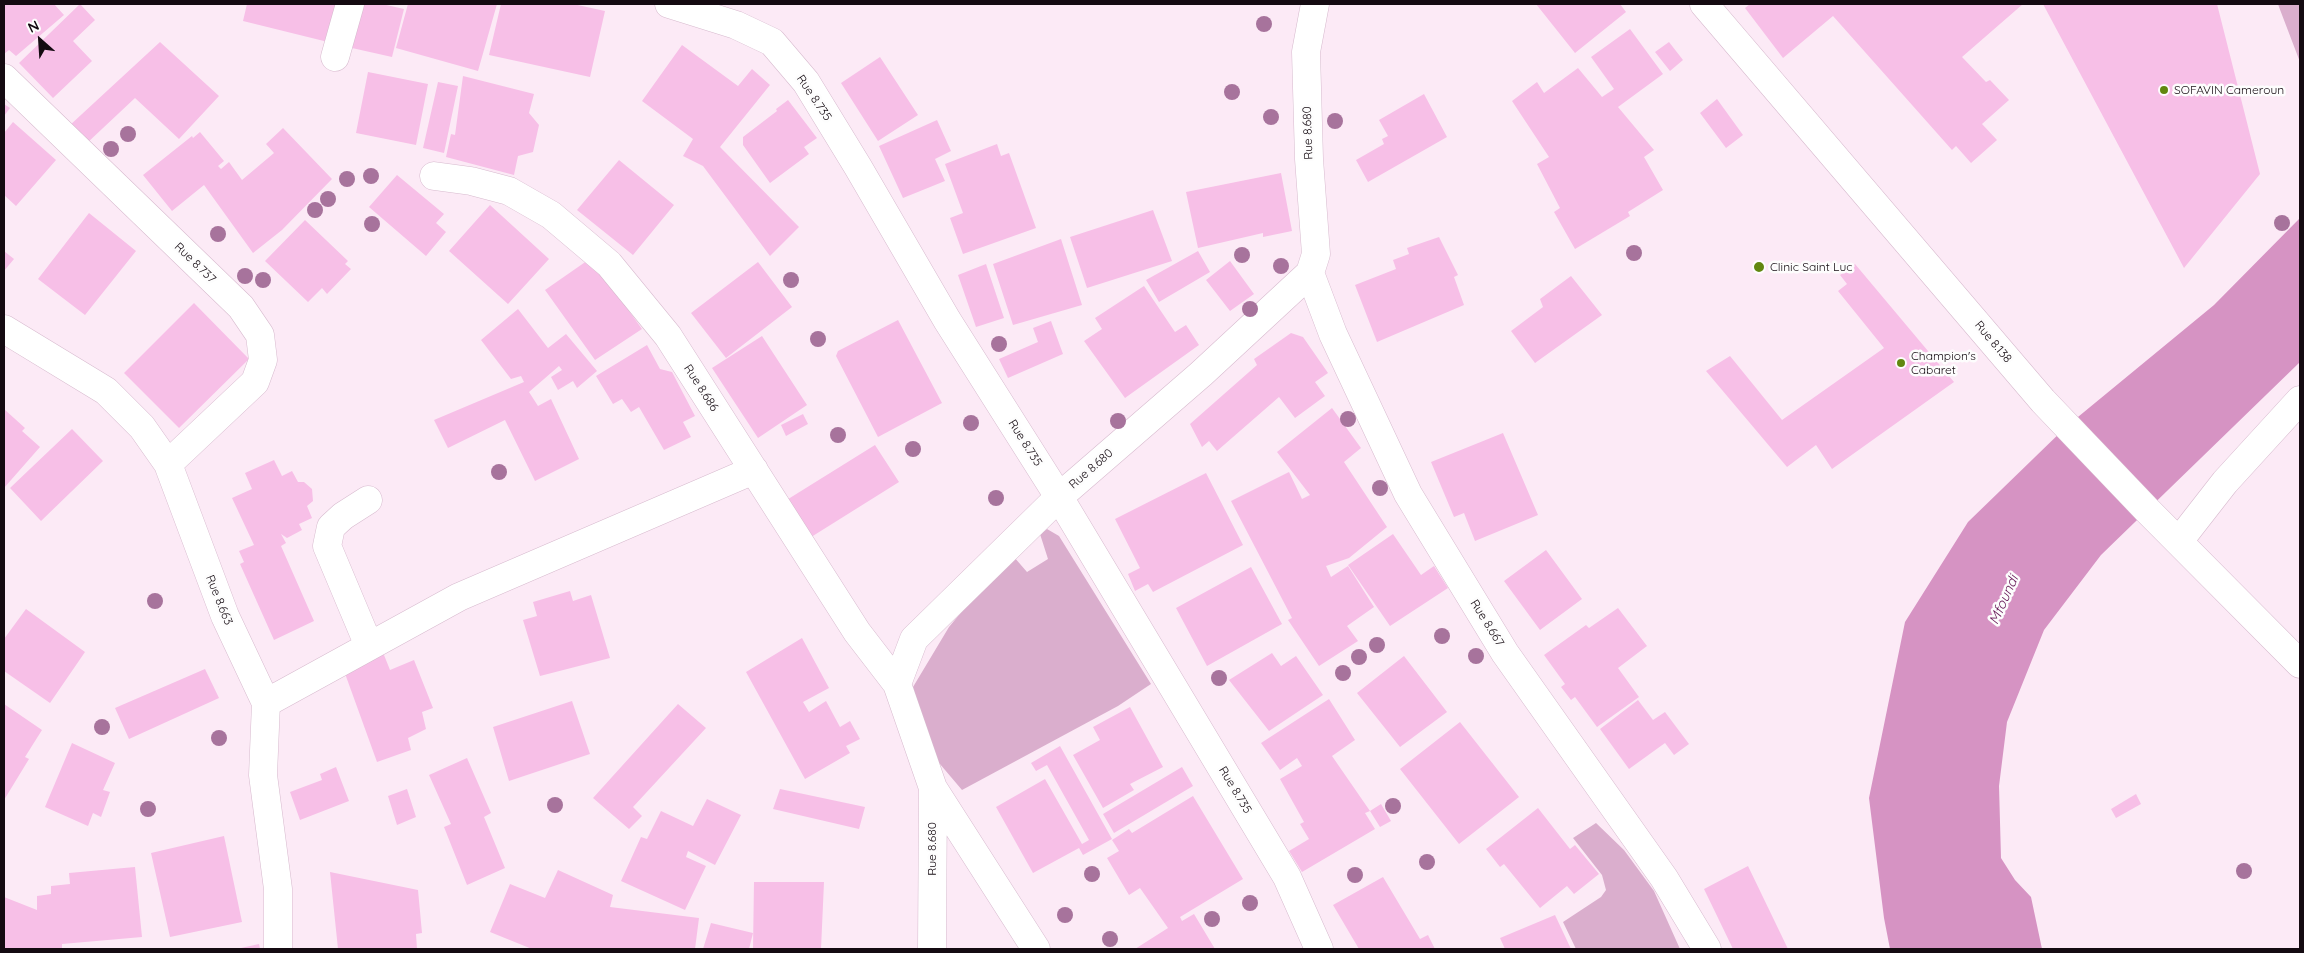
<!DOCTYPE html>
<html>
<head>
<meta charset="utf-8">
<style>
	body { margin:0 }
	#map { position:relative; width:2304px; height:953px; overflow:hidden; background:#fceaf6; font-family:Quicksand,sans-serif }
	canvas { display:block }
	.frame { position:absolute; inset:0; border:5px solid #140a11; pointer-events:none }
	.north { position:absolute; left:15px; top:15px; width:50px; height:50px; -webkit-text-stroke:4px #fdfdfd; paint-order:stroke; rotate:334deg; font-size:14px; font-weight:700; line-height:20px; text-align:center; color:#140a11 }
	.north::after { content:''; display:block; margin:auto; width:18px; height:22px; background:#140a11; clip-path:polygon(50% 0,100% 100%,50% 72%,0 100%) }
</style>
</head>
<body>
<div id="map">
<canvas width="2304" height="953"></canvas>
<div class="frame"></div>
<div class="north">N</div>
</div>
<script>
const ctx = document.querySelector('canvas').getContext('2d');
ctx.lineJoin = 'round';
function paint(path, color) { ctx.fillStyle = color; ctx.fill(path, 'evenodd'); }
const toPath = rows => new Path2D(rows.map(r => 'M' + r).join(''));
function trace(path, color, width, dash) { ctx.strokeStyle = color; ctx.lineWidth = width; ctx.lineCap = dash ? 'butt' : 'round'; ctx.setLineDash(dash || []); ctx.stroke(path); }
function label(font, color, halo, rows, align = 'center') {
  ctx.font = font + ' Quicksand,sans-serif'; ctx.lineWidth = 5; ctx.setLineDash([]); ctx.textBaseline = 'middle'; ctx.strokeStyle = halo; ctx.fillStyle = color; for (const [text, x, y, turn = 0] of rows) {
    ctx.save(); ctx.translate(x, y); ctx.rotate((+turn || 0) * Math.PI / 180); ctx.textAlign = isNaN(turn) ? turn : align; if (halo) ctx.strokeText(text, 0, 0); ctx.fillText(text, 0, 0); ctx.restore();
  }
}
paint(toPath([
	[2278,4,2300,4,2300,62,2279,7],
	[1047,529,1059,536,1151,684,1118,706,962,790,934,757,913,687,949,627,1003,562,1014,557,1027,572,1048,559,1040,534],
	[1596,823,1624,850,1654,891,1680,949,1576,949,1563,922,1601,897,1606,890,1602,875,1573,838]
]), '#daaecd');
paint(toPath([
	[2300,218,2300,362,2101,555,2044,630,2007,722,1999,786,2001,858,2015,880,2031,897,2042,949,1890,949,1884,918,1869,798,1905,622,1968,522,2067,426,2214,305]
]), '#d693c3');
paint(toPath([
	[4,4,54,4,64,15,16,56,9,50,4,54],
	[80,4,95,20,73,41,92,61,53,98,19,63],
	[247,4,341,4,332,43,243,21],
	[363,4,382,4,404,9,392,57,352,48],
	[408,4,497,4,478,71,396,48],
	[501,4,573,4,605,11,590,77,489,55],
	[1536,4,1620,4,1626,12,1575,53],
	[1750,4,2023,4,1962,57,1986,82,1990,80,2009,100,1982,124,1997,140,1971,163,1956,146,1952,150,1833,16,1783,58,1745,8],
	[2043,4,2217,4,2260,174,2184,268],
	[1630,29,1663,74,1618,107,1654,150,1644,157,1663,190,1628,212,1630,216,1575,249,1554,212,1560,208,1537,164,1549,157,1512,101,1537,82,1544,93,1578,68,1602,97,1614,89,1591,57],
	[160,42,219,96,179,139,135,98,86,144,69,126],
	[1669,42,1683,60,1670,71,1655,52],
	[682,45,738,86,752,69,770,85,720,147,799,227,770,256,703,166,683,156,693,139,642,101],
	[880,57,918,115,878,141,841,83],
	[368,72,428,84,416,145,356,133],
	[463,76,534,94,529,113,539,125,533,152,518,156,514,175,446,157,451,134,455,135],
	[438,82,458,86,444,153,423,148],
	[1424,94,1447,137,1368,182,1356,160,1384,144,1382,139,1388,136,1379,120],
	[1717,99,1743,135,1726,148,1700,113],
	[788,100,817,138,804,147,809,154,770,183,743,145,743,137,777,111,776,109],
	[4,104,10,108,4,116],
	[937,120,951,151,935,159,945,181,903,198,879,146],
	[13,122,56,160,16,206,4,195,4,133],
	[283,128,332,179,282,230,253,253,204,185,172,211,143,175,192,136,193,138,200,132,224,161,218,166,221,169,229,162,242,180,274,153,266,144],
	[997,144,1001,156,1009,153,1036,228,963,254,950,218,963,213,945,164],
	[619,160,674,205,633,255,577,210],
	[1281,173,1292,231,1263,237,1263,233,1198,248,1186,192],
	[397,175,444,214,436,223,446,232,426,256,369,207],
	[490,205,549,259,508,304,449,251],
	[1153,210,1172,261,1087,288,1070,237],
	[89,213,136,251,85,315,38,279],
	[305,220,348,261,345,264,351,269,327,294,322,288,308,302,265,261],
	[1439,237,1458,275,1454,277,1464,305,1377,342,1355,285,1396,269,1393,260,1409,254,1407,248],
	[1061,239,1082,305,1013,325,993,264],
	[4,251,14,259,4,271],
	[1198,251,1210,272,1159,302,1146,280],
	[591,258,642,329,595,360,545,290],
	[1230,261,1254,294,1230,311,1206,280],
	[758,262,792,307,726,358,691,313],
	[986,264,1004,318,976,327,958,275],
	[1855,264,1954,382,1832,469,1816,445,1787,467,1706,371,1730,356,1782,420,1884,348,1838,291,1847,284,1840,275],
	[1571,276,1602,315,1535,363,1511,331,1543,307,1540,299],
	[1144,286,1175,332,1186,325,1199,345,1125,398,1084,341,1102,329,1095,318],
	[194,303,249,359,179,428,124,373],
	[518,309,548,348,566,334,597,371,577,388,573,381,558,390,551,377,562,370,559,366,529,392,538,406,551,399,579,459,535,481,505,420,448,448,434,420,524,382,521,376,511,379,481,340],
	[898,320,942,403,878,437,836,356,838,351],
	[1051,321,1063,354,1008,378,999,359,1038,342,1033,328],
	[1291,333,1303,337,1328,373,1315,382,1325,396,1295,418,1279,397,1217,451,1209,441,1202,447,1190,424,1257,365,1254,359],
	[762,336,807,405,758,438,712,368],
	[647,345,660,369,672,372,695,416,683,422,691,437,664,450,639,407,631,412,622,399,613,404,596,376],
	[1332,408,1361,448,1344,462,1387,527,1349,558,1326,566,1331,577,1348,566,1374,607,1347,626,1358,641,1319,666,1288,620,1292,618,1231,501,1289,472,1302,499,1310,495,1277,452],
	[4,409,25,428,22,431,40,447,4,488],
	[803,414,808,424,786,436,781,425],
	[72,429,103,461,41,521,10,488],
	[1503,433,1538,515,1475,541,1464,513,1454,517,1431,462],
	[875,445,899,482,808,539,785,501],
	[274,460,282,476,292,471,298,482,304,482,312,489,313,501,307,506,312,518,299,524,302,530,287,538,281,534,286,543,281,546,314,621,274,640,240,564,244,562,239,551,254,545,232,498,252,489,245,473],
	[1206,473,1243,545,1153,592,1148,584,1135,591,1128,574,1140,568,1115,519],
	[1393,534,1421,575,1434,566,1448,588,1390,626,1348,565],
	[1546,550,1582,599,1540,630,1504,581],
	[1251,567,1282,624,1207,666,1176,608],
	[570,591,573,601,591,595,610,658,540,676,523,620,537,616,533,602],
	[1618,608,1647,646,1618,668,1639,697,1597,727,1575,697,1571,700,1561,687,1565,684,1544,655,1586,625,1589,628],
	[26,609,85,652,50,703,4,671,4,639],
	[802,638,829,688,803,702,809,712,826,701,840,727,850,721,860,739,846,746,850,753,805,779,746,672],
	[382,650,390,670,414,660,433,708,422,712,426,729,408,738,411,750,377,762,343,668],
	[1272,653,1281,666,1296,656,1323,695,1269,731,1229,680],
	[1404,656,1447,712,1400,747,1357,693],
	[205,669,219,698,129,739,115,708],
	[1329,699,1355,740,1332,756,1370,811,1365,813,1375,829,1302,872,1289,851,1309,839,1300,824,1304,822,1280,779,1302,766,1297,758,1280,770,1261,743],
	[1638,700,1653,720,1665,712,1689,744,1674,755,1665,743,1629,769,1600,729],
	[572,701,590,754,509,781,493,727],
	[4,704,42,730,25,757,29,759,4,800],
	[678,704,706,728,633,807,642,816,629,829,593,798],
	[1130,707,1163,767,1130,784,1134,790,1103,808,1073,755,1100,740,1093,727],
	[1460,722,1519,797,1459,844,1400,769],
	[72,743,115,763,103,790,110,792,101,817,93,813,88,826,45,807],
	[1060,746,1112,839,1083,855,1079,848,1033,873,996,807,1045,779,1082,844,1089,840,1047,765,1036,771,1031,763],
	[467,758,491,813,484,817,505,868,467,885,444,827,451,824,429,775],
	[336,767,349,801,300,820,290,792,322,780,320,774],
	[1182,767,1193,786,1114,833,1103,814],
	[407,789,416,817,397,825,388,796],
	[780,789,865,807,859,829,773,809],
	[2136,794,2141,804,2116,818,2111,809],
	[1193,796,1243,879,1180,917,1182,921,1194,914,1215,949,1135,949,1168,928,1140,888,1129,895,1107,858,1119,851,1112,840,1129,829,1132,833],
	[707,799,741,815,715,865,688,851,686,857,706,866,685,910,621,881,641,837,647,839,661,811,693,826],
	[1381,804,1391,821,1380,827,1370,811],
	[1538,808,1570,849,1575,845,1599,874,1574,894,1567,886,1540,908,1504,864,1500,867,1486,849],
	[224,836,242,922,170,937,151,853],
	[1748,866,1788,949,1733,949,1704,889],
	[135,867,142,937,62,944,62,949,4,949,4,897,37,910,37,896,51,894,51,886,70,884,69,873],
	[558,870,613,895,610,907,699,918,695,949,532,949,490,932,510,884,545,898],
	[330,872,418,890,422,933,416,934,417,949,338,949],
	[1383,877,1420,939,1428,935,1435,949,1359,949,1333,905],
	[754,882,824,882,821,949,753,949],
	[1555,915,1571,949,1505,949,1500,938],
	[711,923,753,933,749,949,703,949],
	[259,944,260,949,241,949,241,948]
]), '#f7bfe7');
const minor = toPath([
	[669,4,736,25,772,42,806,82,858,167,947,320,1059,497,1287,877,1319,949],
	[335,57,350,4],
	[4,78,241,307,260,335,263,360,255,382,168,464],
	[434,176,471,181,509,191,551,215,609,264,668,336,857,632,897,684],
	[1310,273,1333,334,1408,494,1505,653,1664,878,1707,949],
	[4,329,106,391,142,427,168,464,225,616,266,703,263,775,278,889,278,949],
	[368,500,343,516,331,527,327,546,369,646],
	[2179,541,2225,482,2300,400],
	[266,703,459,597,754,470],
	[933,788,1036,949],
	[932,949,933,788,897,684,914,639,1059,497,1201,374,1310,273,1316,254,1309,159,1306,52,1315,4]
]);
const major = toPath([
	[1704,4,2043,401,2148,511,2300,664]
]);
trace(minor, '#d7bace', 29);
trace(major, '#d7bace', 29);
trace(minor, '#fff', 28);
trace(major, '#fff', 28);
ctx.fillStyle = '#a7739c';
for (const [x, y] of [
	[1264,24],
	[1232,92],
	[1271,117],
	[1335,121],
	[128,134],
	[111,149],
	[371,176],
	[347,179],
	[328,199],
	[315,210],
	[2282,223],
	[372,224],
	[218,234],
	[1634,253],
	[1242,255],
	[1281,266],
	[245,276],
	[263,280],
	[791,280],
	[1250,309],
	[818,339],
	[999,344],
	[1348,419],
	[1118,421],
	[971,423],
	[838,435],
	[913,449],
	[499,472],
	[1380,488],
	[996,498],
	[155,601],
	[1442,636],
	[1377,645],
	[1476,656],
	[1359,657],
	[1343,673],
	[1219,678],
	[102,727],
	[219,738],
	[555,805],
	[1393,806],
	[148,809],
	[1427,862],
	[2244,871],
	[1092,874],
	[1355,875],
	[1250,903],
	[1065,915],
	[1212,919],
	[1110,939]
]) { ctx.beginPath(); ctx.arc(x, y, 8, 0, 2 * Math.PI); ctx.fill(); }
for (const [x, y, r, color] of [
	[2164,90,5,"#61870f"],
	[1759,267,6,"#61870f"],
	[1901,363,5,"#61870f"]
]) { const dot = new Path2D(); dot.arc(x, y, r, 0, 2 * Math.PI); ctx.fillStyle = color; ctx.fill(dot); trace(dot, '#fdfdfd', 2); }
label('12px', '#140a11', '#fdfdfd', [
	["SOFAVIN Cameroun",2174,90],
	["Clinic Saint Luc",1770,267],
	["Champion's",1911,356],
	["Cabaret",1911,370]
], 'left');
label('12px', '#140a11', '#fdfdfd', [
	["Rue 8.735",814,98,56],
	["Rue 8.680",1308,133,-92],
	["Rue 8.737",195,263,44],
	["Rue 8.138",1993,342,50],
	["Rue 8.686",701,388,57],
	["Rue 8.735",1025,443,58],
	["Rue 8.680",1091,469,-41],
	["Rue 8.663",219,600,68],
	["Rue 8.667",1487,623,58],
	["Rue 8.735",1235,790,59],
	["Rue 8.680",932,849,-90]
]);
label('italic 14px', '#651655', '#fdfdfd', [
	["Mfoundi",2004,600,-66]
]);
</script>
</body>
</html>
